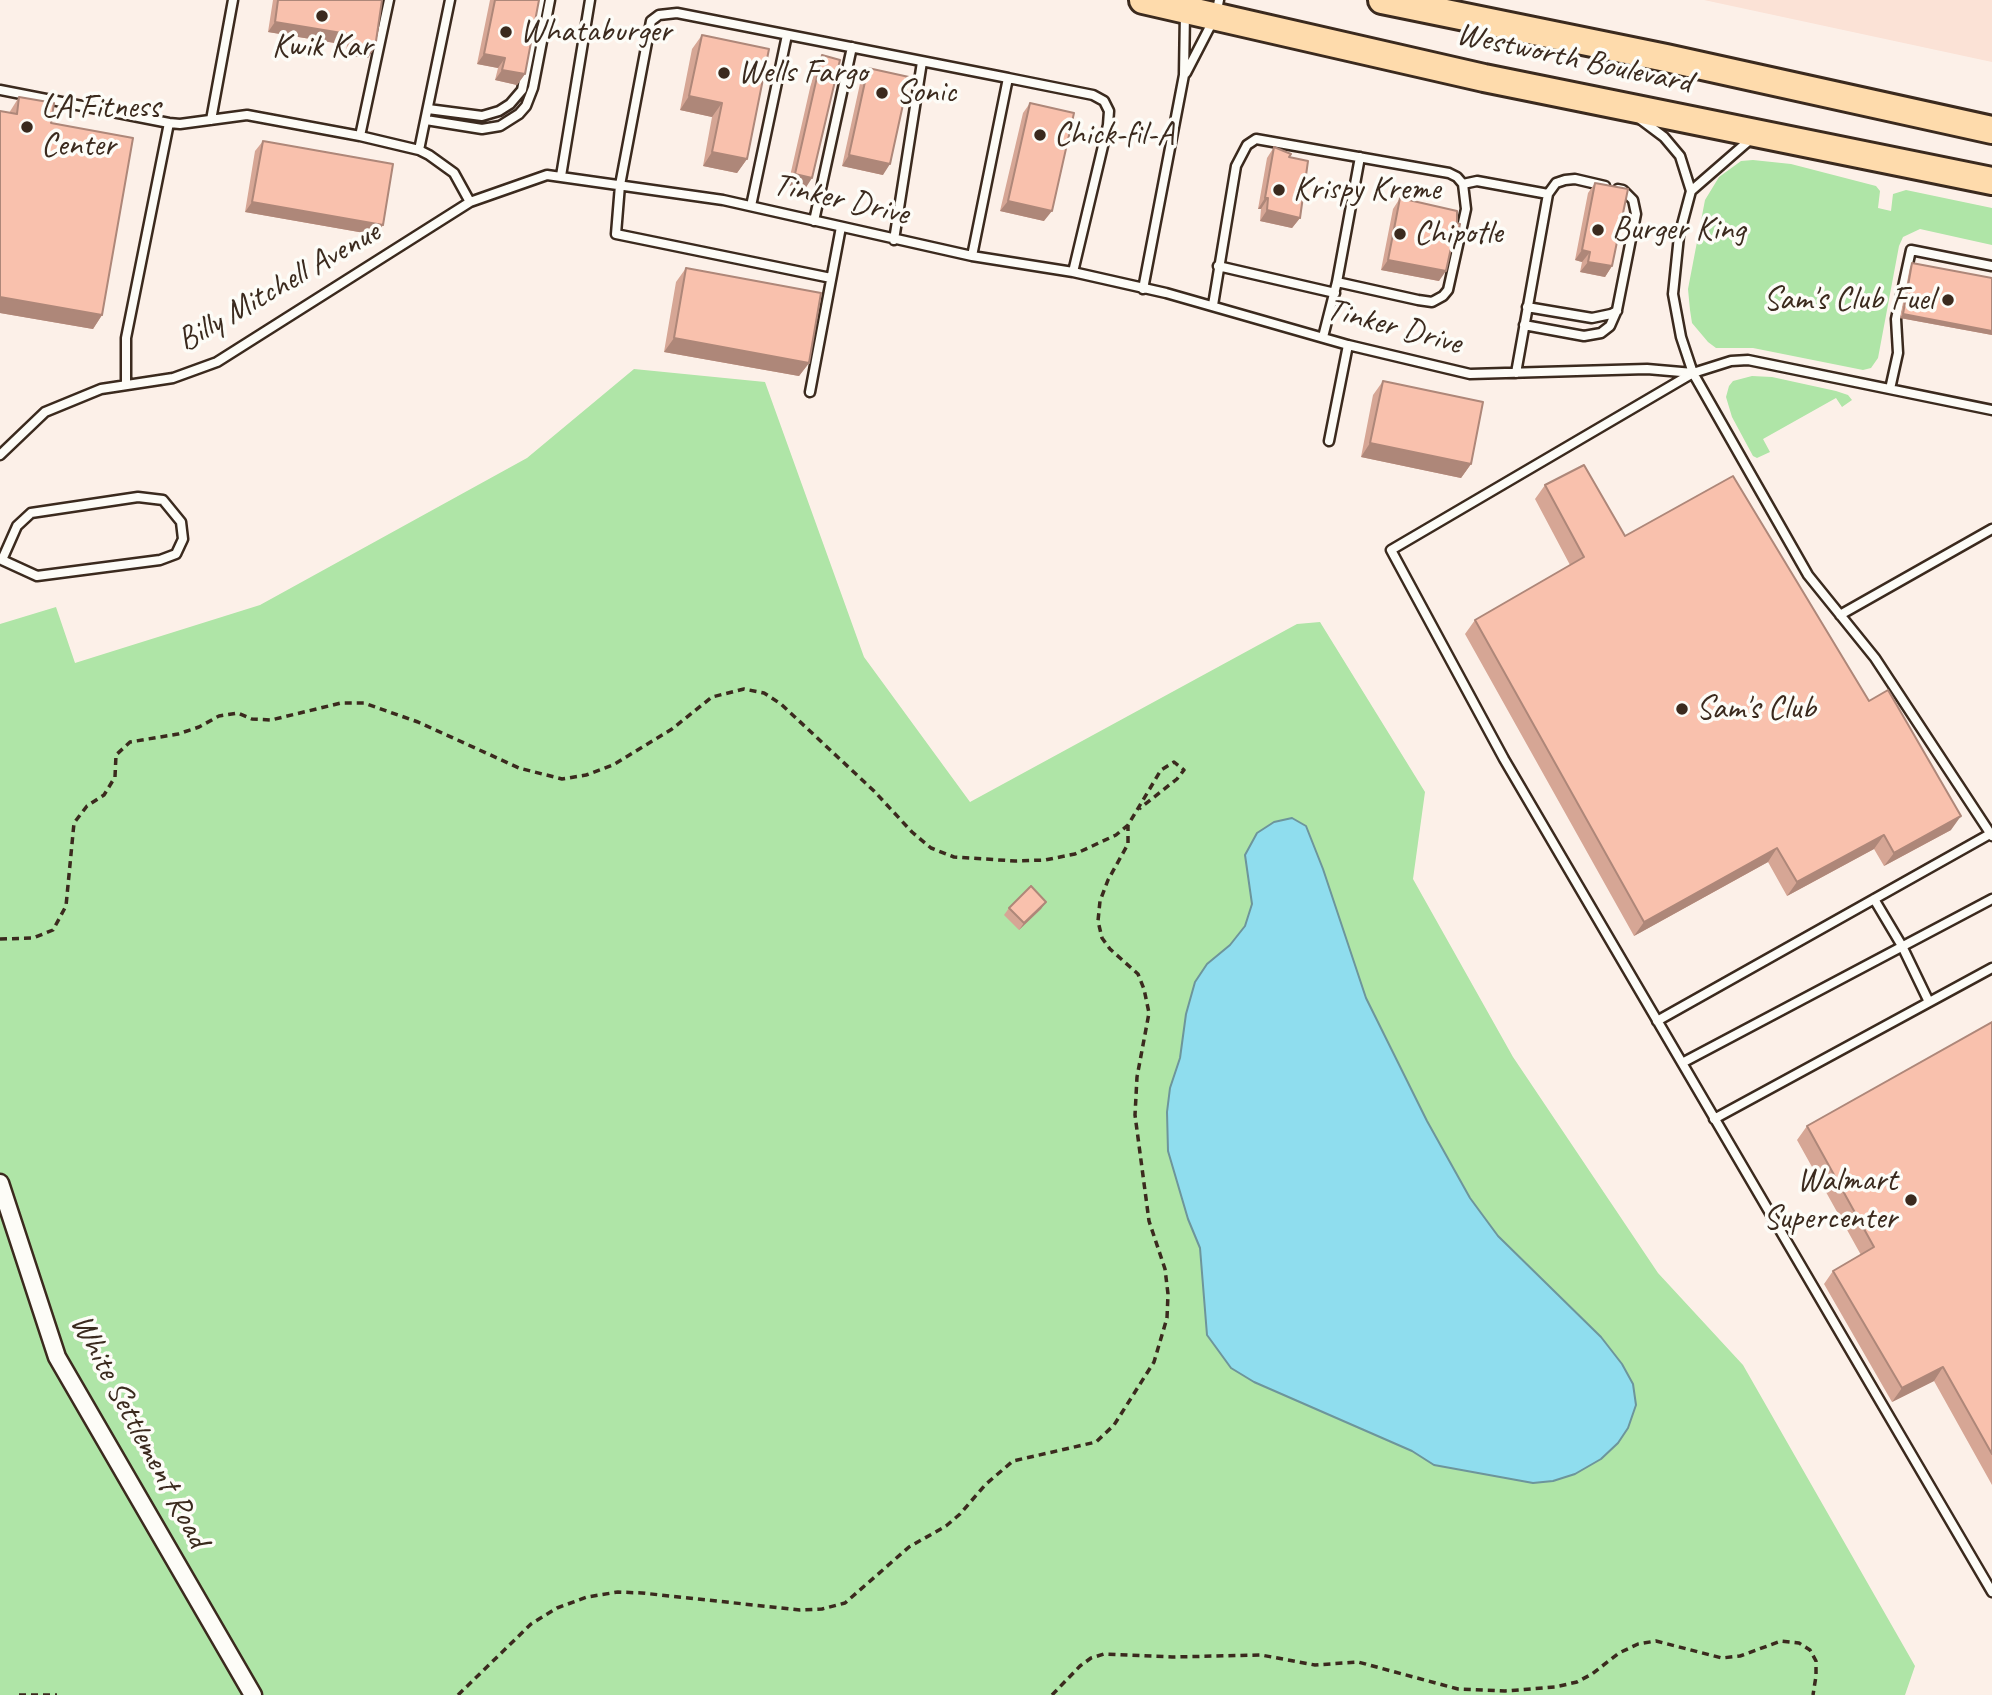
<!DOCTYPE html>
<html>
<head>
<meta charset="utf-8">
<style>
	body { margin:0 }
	canvas { display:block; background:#fcf0e8 }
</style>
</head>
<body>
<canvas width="1992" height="1695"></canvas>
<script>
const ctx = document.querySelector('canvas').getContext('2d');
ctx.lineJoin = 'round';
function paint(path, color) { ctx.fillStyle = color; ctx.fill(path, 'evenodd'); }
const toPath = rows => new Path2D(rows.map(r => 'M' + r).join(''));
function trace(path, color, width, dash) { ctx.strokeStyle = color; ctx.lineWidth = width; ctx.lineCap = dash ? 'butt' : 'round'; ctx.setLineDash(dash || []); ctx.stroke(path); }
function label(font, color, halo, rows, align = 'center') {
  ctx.font = font + ' Caveat,sans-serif'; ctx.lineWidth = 7; ctx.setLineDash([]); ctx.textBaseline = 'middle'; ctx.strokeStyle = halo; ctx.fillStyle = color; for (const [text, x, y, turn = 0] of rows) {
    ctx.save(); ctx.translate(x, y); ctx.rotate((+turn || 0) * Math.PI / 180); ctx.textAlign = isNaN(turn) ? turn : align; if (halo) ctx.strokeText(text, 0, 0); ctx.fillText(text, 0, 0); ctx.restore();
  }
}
paint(toPath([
	[1704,0,1992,0,1992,62]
]), '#fbe2d6');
paint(toPath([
	[1753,160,1791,164,1876,186,1880,191,1878,208,1891,211,1893,194,1906,190,1992,208,1992,245,1920,229,1903,237,1899,246,1878,358,1871,368,1863,370,1753,348,1716,348,1708,342,1692,323,1690,310,1688,289,1705,200,1719,177,1741,161],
	[634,369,765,382,864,657,970,802,1297,624,1320,622,1425,792,1413,879,1513,1057,1658,1273,1743,1365,1915,1666,1905,1695,0,1695,0,624,56,607,75,663,260,605,527,458],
	[1752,376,1772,377,1836,391,1848,395,1852,400,1842,407,1836,398,1763,439,1770,452,1757,458,1753,456,1732,417,1726,397,1729,386,1733,381]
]), '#afe5a7');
const water = toPath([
	[1292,818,1306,826,1323,869,1366,998,1427,1121,1470,1198,1498,1236,1601,1337,1622,1364,1633,1384,1636,1405,1628,1428,1618,1443,1601,1459,1575,1474,1553,1481,1533,1483,1434,1465,1412,1451,1254,1382,1231,1368,1207,1335,1200,1248,1188,1219,1168,1151,1167,1112,1170,1088,1180,1058,1186,1014,1195,982,1207,964,1230,945,1245,926,1252,904,1245,855,1257,833,1274,822,1292,818]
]);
paint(water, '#8fddee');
trace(water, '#6d959b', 2);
const lane = toPath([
	[1186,73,1216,15,1219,0],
	[0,90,169,123,180,124,247,115,360,136,419,150,429,155,454,173,470,202],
	[428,109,482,116,499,111,510,104,522,90,540,0],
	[1640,119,1664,137,1680,156,1691,191,1679,236,1673,294,1681,337,1693,373,1808,575,1875,658,1992,836],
	[211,120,233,0],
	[426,120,482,129,500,126,519,114,526,106,533,88,550,0],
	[360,136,389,0],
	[419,150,450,0],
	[561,176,590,0],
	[1463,184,1477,181,1548,194],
	[1691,191,1752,138],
	[751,206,787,35],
	[814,221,852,47],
	[894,240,922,62],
	[972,256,1008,78,1093,95,1104,101,1109,111,1108,125,1073,272],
	[1218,266,1335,293],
	[831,278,616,234,620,185,651,21,659,15,677,13,1008,78],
	[1337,282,1360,157],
	[1143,289,1184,75,1185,12],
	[1213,305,1236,166,1247,145,1256,139,1449,173,1457,177,1463,184,1466,209,1448,290,1443,296,1432,302,1418,300,1337,282,1323,337],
	[1527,307,1592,318,1611,314,1617,311],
	[1524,325,1584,336,1601,333,1610,326,1617,310,1636,214,1633,200,1623,190,1618,189],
	[1516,373,1548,194,1556,183,1565,180,1575,179,1605,186],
	[126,385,126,338,169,123],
	[1890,389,1898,353,1896,319,1911,250,1992,266],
	[810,392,841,227],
	[1992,410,1748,360,1731,361,1693,373,1391,550,1504,759,1992,1592],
	[1329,441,1348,345],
	[0,455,45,412,101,389,173,378,217,362,470,202,547,175,723,200,972,256,1073,272,1166,293,1348,345,1470,374,1647,369,1693,373],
	[0,559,2,560,37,576,160,560,176,554,183,539,181,522,163,500,138,497,31,513,17,526,2,560],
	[1840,615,1992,529],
	[1874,899,1902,946,1929,1002],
	[1657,1021,1990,834],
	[1682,1063,1992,899],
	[1714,1119,1992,968]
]);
const street = toPath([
	[0,1183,57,1357,253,1695]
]);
const primary = toPath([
	[1143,0,1484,78,1992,181],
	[1382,0,1666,58,1992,130]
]);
trace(lane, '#3b2a1e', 13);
trace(street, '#3b2a1e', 21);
trace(primary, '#3b2a1e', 32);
trace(toPath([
	[0,939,33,938,53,930,66,906,74,823,87,806,104,795,115,777,116,755,130,742,178,734,199,727,219,716,238,713,252,719,271,720,341,703,364,703,418,722,519,768,562,779,586,775,613,765,672,729,712,697,744,689,764,693,781,704,874,791,912,832,931,848,954,857,1015,861,1045,860,1075,854,1116,835,1128,825,1161,770,1174,762,1184,770,1177,779,1139,809],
	[19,1695,57,1695],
	[458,1695,531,1624,557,1608,587,1597,618,1592,642,1593,800,1610,822,1609,845,1603,909,1547,946,1526,960,1514,986,1484,1013,1461,1096,1442,1114,1425,1154,1362,1167,1318,1168,1294,1165,1269,1149,1221,1135,1115,1137,1077,1149,1013,1144,989,1138,974,1110,949,1102,938,1098,921,1100,901,1108,880,1128,844,1128,825],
	[1052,1695,1080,1666,1091,1658,1104,1654,1172,1657,1261,1655,1315,1665,1358,1662,1458,1689,1505,1691,1555,1687,1577,1682,1592,1674,1619,1653,1638,1644,1656,1641,1722,1658,1740,1656,1781,1641,1799,1643,1810,1650,1816,1661,1816,1676,1813,1695]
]), '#3b2a1e', 3.5, [7, 5]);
trace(lane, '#fdfcf7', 8);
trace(street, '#fdfcf7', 16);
trace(primary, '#fedbac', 26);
paint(toPath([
	[273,0,382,0,368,58,345,55,347,45,268,32],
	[490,0,539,0,525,74,517,85,495,80,498,68,477,64],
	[702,35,747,159,737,173,703,166,712,117,680,110,692,49],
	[822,55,805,189,788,185,815,66],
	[868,68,883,175,842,166,861,79],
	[19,97,51,123,102,315,93,329,0,313,0,111,9,113],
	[1030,103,1044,221,1000,211,1023,113],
	[263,141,383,225,376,235,245,212,255,151],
	[1274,147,1289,157,1300,218,1292,228,1260,221,1261,209,1258,209,1267,158],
	[1595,183,1612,266,1605,277,1580,272,1582,262,1575,260,1588,193],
	[1400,198,1452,243,1439,281,1381,270,1393,209],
	[1912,263,1992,278,1992,335,1900,318,1910,267],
	[686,268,809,363,799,376,664,352,676,282],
	[1383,381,1471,464,1461,478,1361,457,1373,395],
	[1545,485,1625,536,1869,701,1951,830,1884,866,1874,849,1787,896,1768,862,1634,936,1465,634,1475,620,1570,565,1535,499],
	[1046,902,1041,909,1019,930,1004,915,1009,908],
	[1992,1022,1992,1485,1934,1381,1892,1402,1824,1284,1833,1271,1861,1255,1797,1140,1807,1126]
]), '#d6a695');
paint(toPath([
	[275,22,354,35,347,45,268,32],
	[352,44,375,48,368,58,345,55],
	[484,54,505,58,498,68,477,64],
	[502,70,525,74,517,85,495,80],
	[689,96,722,103,712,117,680,110],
	[712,152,747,159,737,173,703,166],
	[849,155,890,164,883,175,842,166],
	[795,174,812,178,805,189,788,185],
	[1265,198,1268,198,1261,209,1258,209],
	[1008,201,1052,211,1044,221,1000,211],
	[252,202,383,225,376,235,245,212],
	[1267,210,1300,218,1292,228,1260,221],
	[1582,250,1590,252,1582,262,1575,260],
	[1388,260,1446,271,1439,281,1381,270],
	[1588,262,1612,266,1605,277,1580,272],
	[0,297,102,315,93,329,0,313],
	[1903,314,1992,331,1992,335,1900,318],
	[674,338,809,363,799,376,664,352],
	[1370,443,1471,464,1461,478,1361,457],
	[1961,816,1951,830,1884,866,1894,853],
	[1884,835,1874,849,1787,896,1797,882],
	[1777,848,1768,862,1634,936,1644,922],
	[1046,902,1041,909,1019,930,1024,923],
	[1943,1367,1934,1381,1892,1402,1902,1388]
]), '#ae8779');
const building = toPath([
	[278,0,382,0,375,48,352,44,354,35,275,22,278,0],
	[495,0,539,0,525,74,502,70,505,58,484,54,495,0],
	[702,35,769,49,747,159,712,152,722,103,689,96,702,35],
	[822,55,840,60,812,178,795,174,822,55],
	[868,68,909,77,890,164,849,155,868,68],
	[19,97,54,103,51,123,133,138,102,315,0,297,0,111,17,114,19,97],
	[1030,103,1074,113,1052,211,1008,201,1030,103],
	[263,141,393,164,383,225,252,202,263,141],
	[1274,147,1291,154,1289,157,1308,161,1300,218,1267,210,1268,198,1265,198,1274,147],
	[1595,183,1628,189,1612,266,1588,262,1590,252,1582,250,1595,183],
	[1400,198,1457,211,1457,223,1460,224,1458,234,1454,234,1446,271,1388,260,1400,198],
	[1912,263,1992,278,1992,331,1903,314,1912,263],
	[686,268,821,293,809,363,674,338,686,268],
	[1383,381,1483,402,1471,464,1370,443,1383,381],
	[1584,465,1625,536,1733,476,1869,701,1888,690,1961,816,1894,853,1884,835,1797,882,1777,848,1644,922,1475,620,1584,557,1545,485,1584,465],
	[1031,886,1046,902,1024,923,1009,908,1031,886],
	[1992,1022,1992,1454,1943,1367,1902,1388,1833,1271,1874,1247,1807,1126,1992,1022]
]);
paint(building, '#f9c1ad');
trace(building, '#ae8779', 2);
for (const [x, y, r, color] of [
	[322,16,7,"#3b2a1e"],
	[506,32,7,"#3b2a1e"],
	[724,73,7,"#3b2a1e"],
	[882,93,7,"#3b2a1e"],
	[27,127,7,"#3b2a1e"],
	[1040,135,7,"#3b2a1e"],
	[1279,190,7,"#3b2a1e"],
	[1598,230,7,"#3b2a1e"],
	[1400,234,7,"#3b2a1e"],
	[1948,300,7,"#3b2a1e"],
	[1682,709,7,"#3b2a1e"],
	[1911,1200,7,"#3b2a1e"]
]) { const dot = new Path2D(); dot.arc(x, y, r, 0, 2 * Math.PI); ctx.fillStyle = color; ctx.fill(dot); trace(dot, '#fdfcf7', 2.5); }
label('33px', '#3b2a1e', '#fdfcf7', [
	["Whataburger",520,32],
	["Kwik Kar",322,47,"center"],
	["Wells Fargo",738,73],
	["Sonic",896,93],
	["LA Fitness",41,108],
	["Center",41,146],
	["Chick-fil-A",1054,135],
	["Krispy Kreme",1293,190],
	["Burger King",1612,230],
	["Chipotle",1414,234],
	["Sam's Club Fuel",1934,300,"right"],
	["Sam's Club",1696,709],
	["Walmart",1897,1181,"right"],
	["Supercenter",1897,1219,"right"]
], 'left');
label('33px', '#3b2a1e', '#fdfcf7', [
	["Westworth Boulevard",1574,59,12],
	["Tinker Drive",841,200,13],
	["Billy Mitchell Avenue",279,287,-30],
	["Tinker Drive",1394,327,15],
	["White Settlement Road",139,1431,62]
]);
</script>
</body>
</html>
